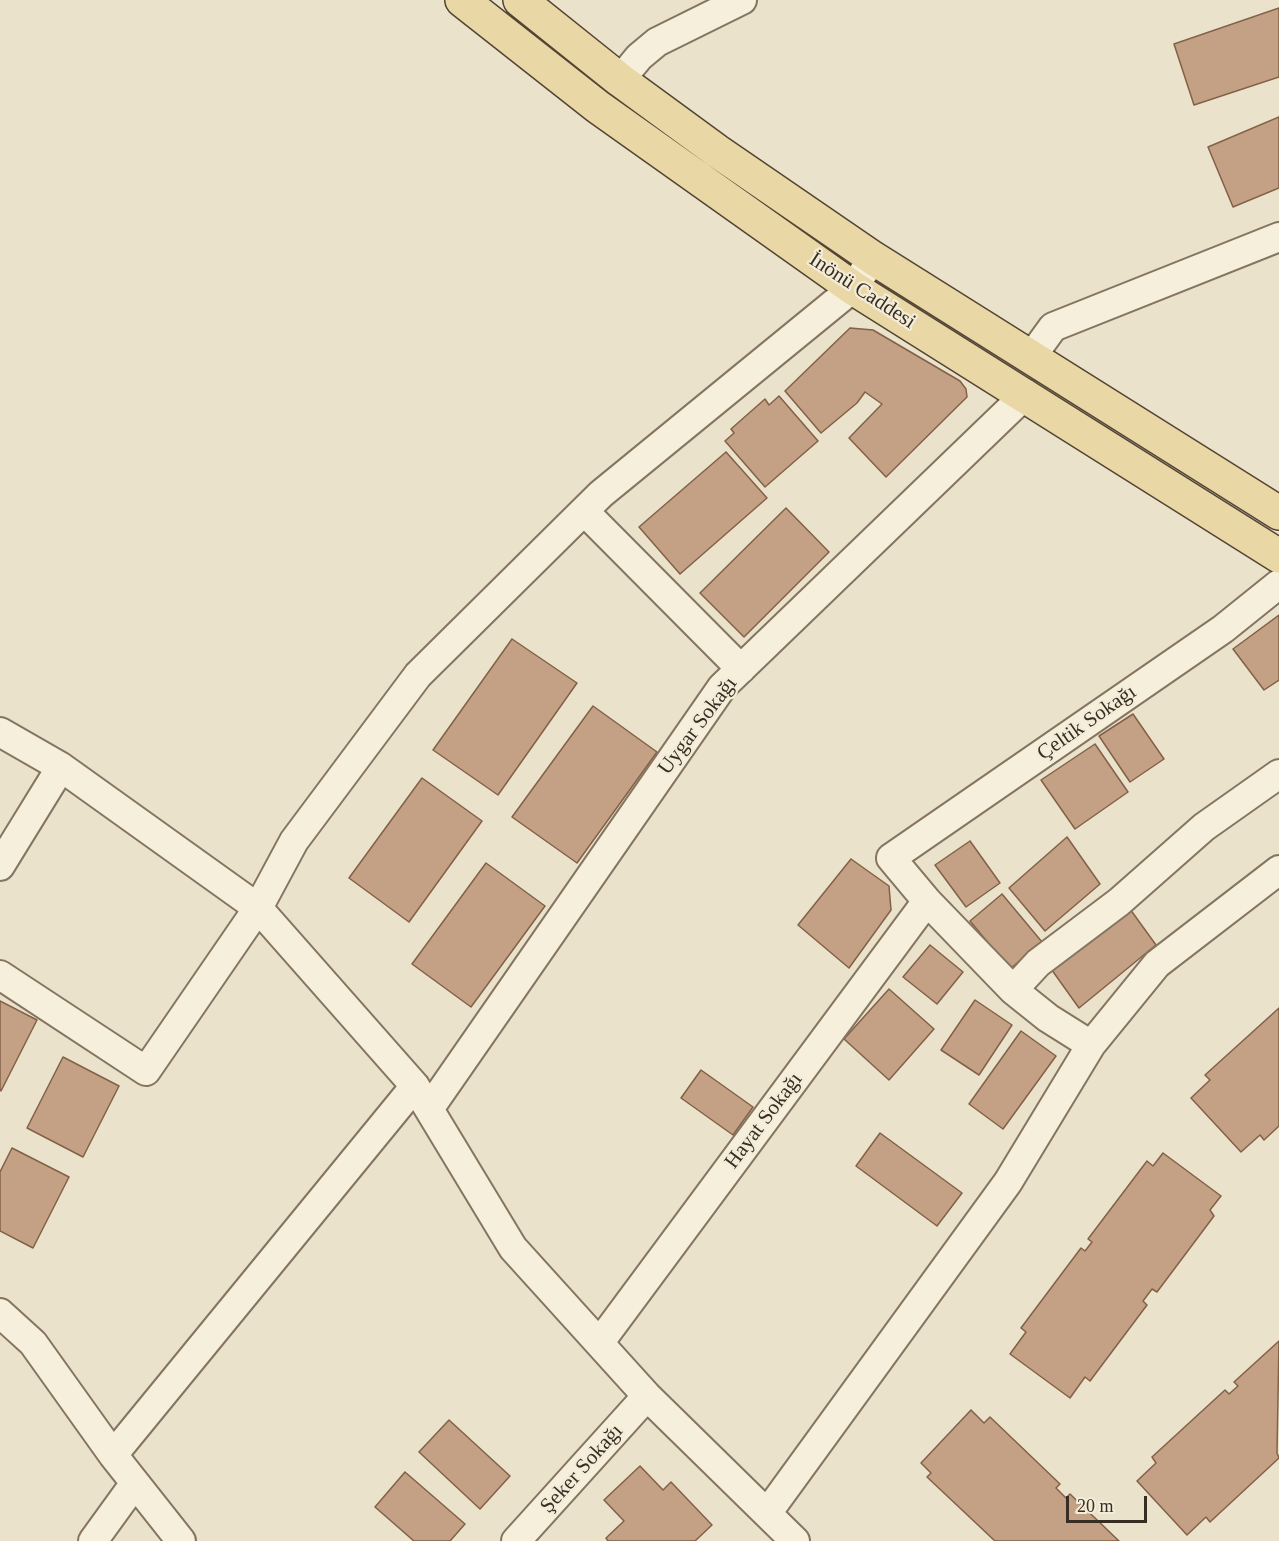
<!DOCTYPE html>
<html>
<head>
<meta charset="utf-8">
<style>
	body { margin:0 }
	#map { position:relative; width:1279px; height:1541px; overflow:hidden; background:#eae2ca; font-family:Georgia,serif }
	canvas { display:block }
	.scale { position:absolute; left:1066px; top:1496px; width:81px; height:27px; box-sizing:border-box; border:3px solid #372d22; border-top:0; padding-left:8px; font-size:18px; line-height:21px; white-space:nowrap; color:#372d22; -webkit-text-stroke:4px #f2ecd8; paint-order:stroke }
</style>
</head>
<body>
<div id="map">
<canvas width="1279" height="1541"></canvas>
<div class="scale">20 m</div>
</div>
<script>
const ctx = document.querySelector('canvas').getContext('2d');
ctx.lineJoin = 'round';
function paint(path, color) { ctx.fillStyle = color; ctx.fill(path, 'evenodd'); }
const toPath = rows => new Path2D(rows.map(r => 'M' + r).join(''));
function trace(path, color, width, dash) { ctx.strokeStyle = color; ctx.lineWidth = width; ctx.lineCap = dash ? 'butt' : 'round'; ctx.setLineDash(dash || []); ctx.stroke(path); }
function label(font, color, halo, rows, align = 'center') {
  ctx.font = font + ' Georgia,serif'; ctx.lineWidth = 4.5; ctx.setLineDash([]); ctx.textBaseline = 'middle'; ctx.strokeStyle = halo; ctx.fillStyle = color; for (const [text, x, y, turn = 0] of rows) {
    ctx.save(); ctx.translate(x, y); ctx.rotate((+turn || 0) * Math.PI / 180); ctx.textAlign = isNaN(turn) ? turn : align; if (halo) ctx.strokeText(text, 0, 0); ctx.fillText(text, 0, 0); ctx.restore();
  }
}
const building = toPath([
	[1279,8,1279,77,1194,105,1174,44,1279,8],
	[1279,117,1279,188,1233,207,1208,147,1279,117],
	[850,328,873,330,960,381,966,389,967,397,886,477,849,438,882,404,865,392,857,403,821,433,785,391,850,328],
	[779,396,818,441,765,487,725,441,734,433,731,429,765,399,769,405,779,396],
	[726,452,767,498,680,574,639,527,726,452],
	[786,508,829,552,744,637,700,593,786,508],
	[1279,615,1279,680,1264,690,1233,649,1279,615],
	[512,639,577,683,498,795,433,750,512,639],
	[593,706,657,752,577,863,512,817,593,706],
	[1133,714,1164,759,1130,782,1099,736,1133,714],
	[1095,744,1128,792,1075,829,1041,780,1095,744],
	[422,778,482,821,409,922,349,878,422,778],
	[1067,837,1100,884,1045,931,1009,888,1067,837],
	[970,841,1000,883,966,907,935,865,970,841],
	[851,859,889,886,891,910,849,968,798,925,851,859],
	[486,863,545,906,471,1007,412,964,486,863],
	[1002,894,1042,942,1010,969,970,921,1002,894],
	[1130,909,1156,945,1079,1008,1049,966,1130,909],
	[930,945,963,972,937,1004,903,977,930,945],
	[889,989,934,1029,889,1080,844,1039,889,989],
	[975,1000,1012,1025,979,1075,941,1050,975,1000],
	[0,1001,37,1020,1,1091,0,1090,0,1001],
	[1279,1008,1279,1126,1264,1140,1260,1135,1241,1152,1191,1098,1210,1080,1205,1075,1279,1008],
	[1021,1031,1056,1056,1003,1129,969,1104,1021,1031],
	[63,1057,119,1086,83,1157,27,1128,63,1057],
	[701,1070,753,1107,733,1135,681,1098,701,1070],
	[880,1133,962,1193,937,1226,856,1166,880,1133],
	[12,1148,69,1177,33,1248,0,1231,0,1172,12,1148],
	[1163,1153,1221,1196,1210,1210,1214,1216,1157,1292,1152,1289,1143,1301,1147,1305,1090,1381,1085,1377,1070,1398,1010,1354,1026,1332,1021,1328,1081,1248,1085,1251,1092,1242,1088,1239,1147,1161,1153,1166,1163,1153],
	[1279,1341,1277,1453,1279,1458,1210,1522,1206,1517,1187,1535,1137,1481,1156,1463,1152,1457,1225,1390,1229,1394,1238,1386,1234,1382,1279,1341],
	[971,1410,984,1423,990,1417,1060,1484,1056,1488,1066,1498,1070,1494,1119,1541,995,1541,927,1477,931,1473,921,1463,971,1410],
	[449,1420,510,1476,480,1509,419,1452,449,1420],
	[640,1466,663,1490,671,1482,712,1525,695,1541,608,1541,606,1538,624,1521,604,1500,640,1466],
	[405,1472,465,1524,450,1541,414,1541,375,1507,405,1472]
]);
paint(building, '#c4a184');
trace(building, '#826148', 1.5);
const minor = toPath([
	[620,80,639,57,657,42,742,0],
	[1032,356,1053,327,1279,237],
	[584,511,741,669],
	[0,732,61,767,258,908,415,1086,513,1248,647,1396,795,1541],
	[0,866,61,767],
	[0,975,146,1071,258,908,294,841,418,675,601,494,853,288,873,258],
	[1013,990,1038,963,1119,902,1204,827,1279,774],
	[1091,1045,1157,964,1279,870],
	[429,1109,722,687,1026,394],
	[0,1313,33,1343,113,1455,181,1541],
	[600,1342,927,901],
	[113,1455,415,1086],
	[768,1512,1008,1182,1091,1045,1048,1018,1013,990,927,901,891,858,1223,629,1279,584],
	[93,1541,135,1483],
	[516,1541,647,1396]
]);
const major = toPath([
	[462,0,598,107,853,288,1279,556],
	[520,0,620,80,717,151,873,258,1279,513]
]);
trace(minor, '#857560', 32);
trace(major, '#534433', 36);
trace(minor, '#f6efdc', 28);
trace(major, '#e9d7a6', 33);
label('21px', '#372d22', '#f2ecd8', [
	["İnönü Caddesi",862,291,33],
	["Çeltik Sokağı",1087,723,-35],
	["Uygar Sokağı",698,726,-53],
	["Hayat Sokağı",764,1121,-53],
	["Şeker Sokağı",582,1469,-48]
]);
</script>
</body>
</html>
